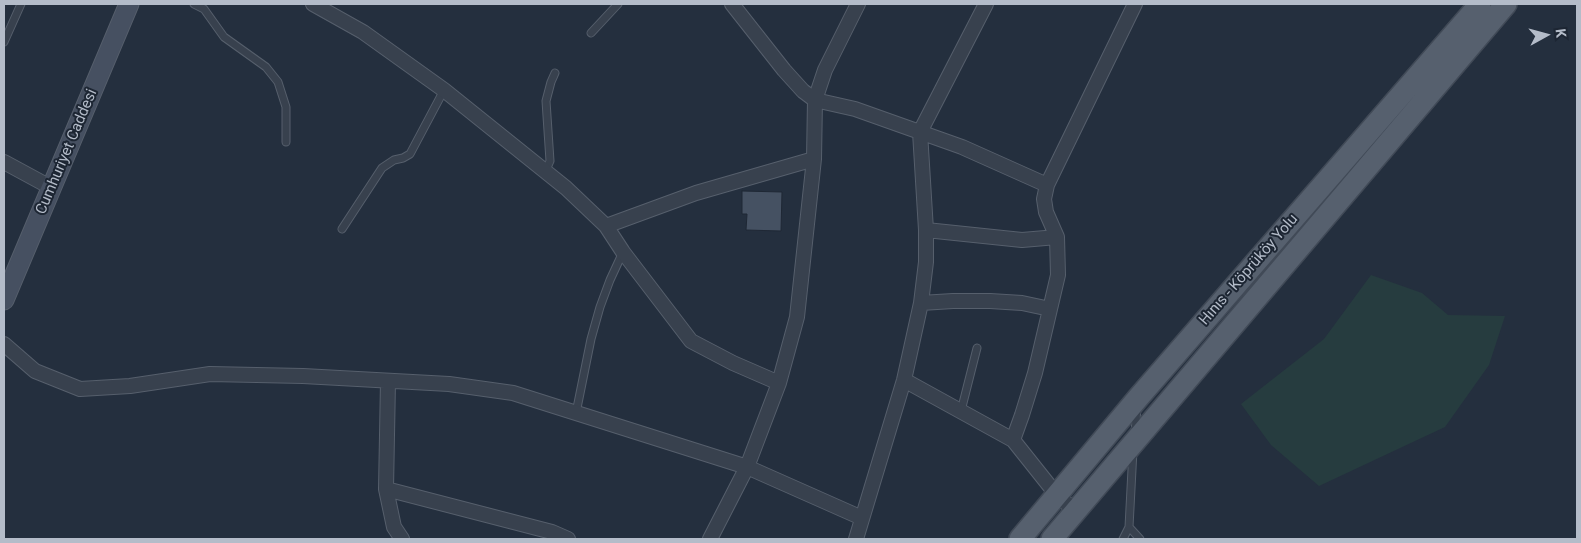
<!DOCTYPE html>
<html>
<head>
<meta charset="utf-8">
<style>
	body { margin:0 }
	#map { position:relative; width:1581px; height:543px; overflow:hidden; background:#242f3e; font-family:Roboto,sans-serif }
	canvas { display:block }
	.frame { position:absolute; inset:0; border:5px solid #b4bcc9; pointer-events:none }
	.north { position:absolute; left:1521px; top:10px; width:50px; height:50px; -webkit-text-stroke:4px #1d2633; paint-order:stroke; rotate:83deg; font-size:14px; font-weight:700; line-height:20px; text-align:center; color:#b4bcc9 }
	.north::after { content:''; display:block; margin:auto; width:18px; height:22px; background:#b4bcc9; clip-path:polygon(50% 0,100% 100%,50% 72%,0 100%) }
</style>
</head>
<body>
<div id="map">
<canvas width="1581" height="543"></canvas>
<div class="frame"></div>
<div class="north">K</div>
</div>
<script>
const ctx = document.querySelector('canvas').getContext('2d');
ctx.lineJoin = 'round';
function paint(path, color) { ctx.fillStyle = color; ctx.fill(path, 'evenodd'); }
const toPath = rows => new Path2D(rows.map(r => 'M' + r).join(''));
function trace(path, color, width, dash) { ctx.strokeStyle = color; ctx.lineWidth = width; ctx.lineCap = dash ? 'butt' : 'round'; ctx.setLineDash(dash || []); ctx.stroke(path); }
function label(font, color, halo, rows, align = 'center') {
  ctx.font = font + ' Roboto,sans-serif'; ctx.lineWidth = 4; ctx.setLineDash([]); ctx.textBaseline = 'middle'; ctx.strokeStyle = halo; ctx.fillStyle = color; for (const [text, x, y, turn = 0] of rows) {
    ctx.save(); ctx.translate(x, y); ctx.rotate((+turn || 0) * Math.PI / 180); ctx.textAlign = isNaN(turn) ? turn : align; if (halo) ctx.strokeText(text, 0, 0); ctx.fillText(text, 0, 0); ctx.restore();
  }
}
paint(toPath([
	[1371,275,1422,293,1448,315,1505,316,1489,365,1445,427,1319,486,1271,445,1241,404,1324,339]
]), '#263c3f');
const building = toPath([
	[742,191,782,192,781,231,746,230,747,214,742,214,742,191]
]);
paint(building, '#455162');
trace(building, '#1f2835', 1);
const service = toPath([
	[194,4,204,9,224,37,266,67,278,82,286,107,286,142],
	[591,33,618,4],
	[4,42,21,4],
	[545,172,550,161,546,101,551,82,555,73],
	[342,229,382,168,394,160,403,158,410,154,444,90],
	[961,411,977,348],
	[576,413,591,339,600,307,610,280,623,252],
	[1135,432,1137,408],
	[1129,527,1140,539],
	[1123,539,1129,527,1133,450]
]);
const minor = toPath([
	[313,4,363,32,444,90,566,188,606,226,623,252,691,341,733,363,779,383],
	[732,4,784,70,803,91,815,100,855,109,962,147,1047,185],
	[4,162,52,188],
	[606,226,696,193,814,159],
	[926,230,1022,240,1057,237],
	[921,303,953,301,990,301,1022,303,1050,309],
	[4,344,35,371,80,389,130,386,210,374,303,376,449,384,513,393,747,467,862,518],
	[904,380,1013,440,1056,494,1076,512],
	[388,381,386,489,394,527,402,539],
	[1013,440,1022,415,1035,373,1058,275,1057,237,1046,212,1044,199,1047,185,1135,4],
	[386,489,552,532,568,539],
	[710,539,747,467,779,383,797,317,814,159,815,100,825,70,858,4],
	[856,539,904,380,921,303,926,262,926,230,920,132,986,4]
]);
const secondary = toPath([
	[4,300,129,4]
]);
const primary = toPath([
	[1020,539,1138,398,1480,4],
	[1052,539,1506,4]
]);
trace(service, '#565f6c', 9);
trace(minor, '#565f6c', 16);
trace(secondary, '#565f6c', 21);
trace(primary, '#414a57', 24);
trace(service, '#38414e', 7);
trace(minor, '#38414e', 14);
trace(secondary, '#465061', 19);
trace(primary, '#56606e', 21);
label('15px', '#b4bcc9', '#1d2633', [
	["Cumhuriyet Caddesi",67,152,-67],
	["Hınıs - Köprüköy Yolu",1249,270,-49]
]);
</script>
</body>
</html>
